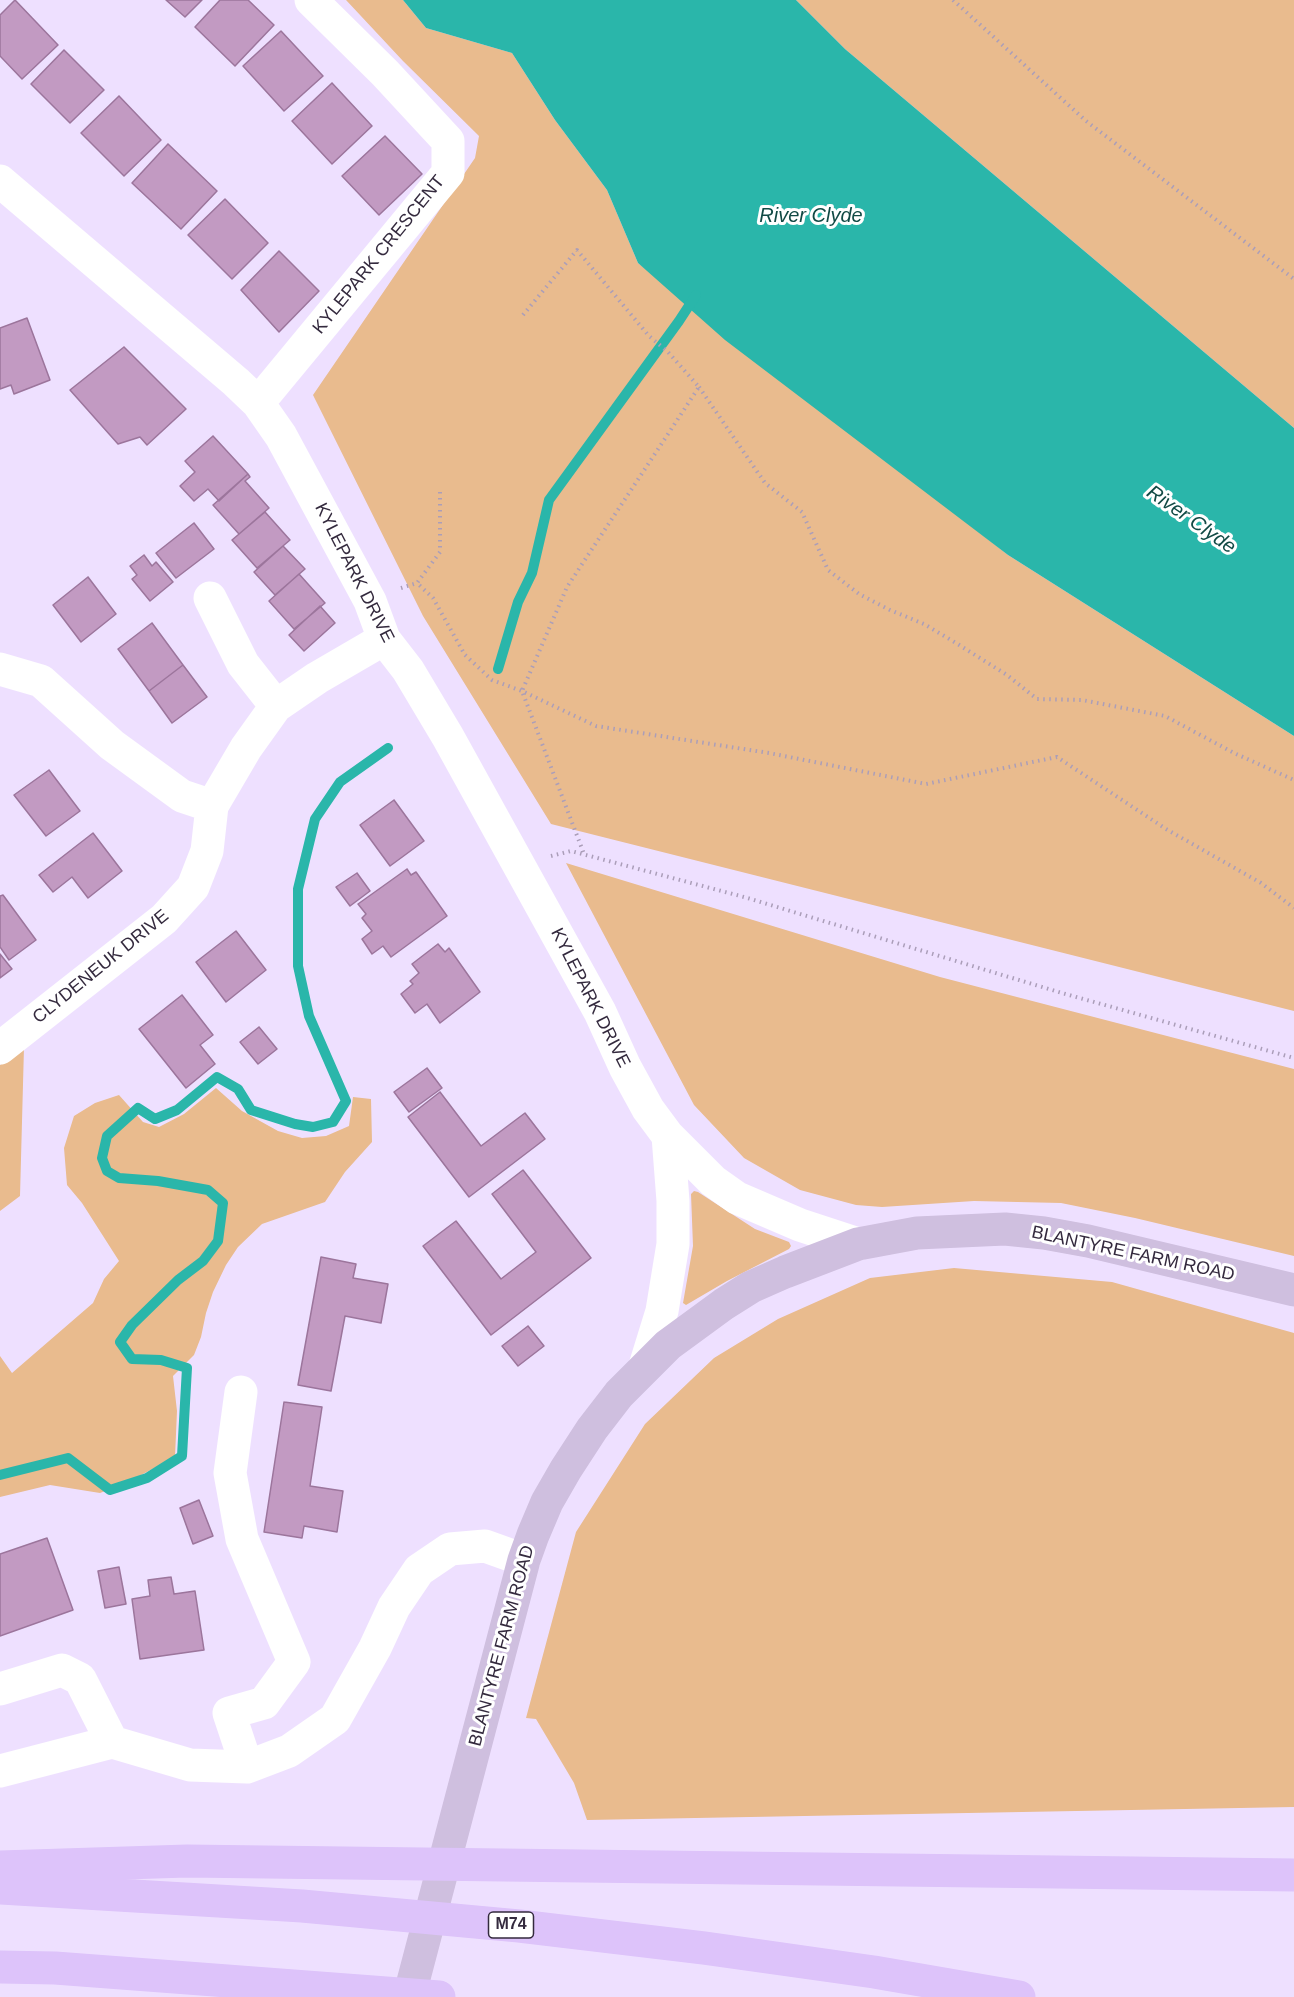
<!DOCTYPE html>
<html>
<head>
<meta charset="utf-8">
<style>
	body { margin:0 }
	canvas { display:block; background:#eee0ff }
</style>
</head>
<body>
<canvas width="1294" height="1997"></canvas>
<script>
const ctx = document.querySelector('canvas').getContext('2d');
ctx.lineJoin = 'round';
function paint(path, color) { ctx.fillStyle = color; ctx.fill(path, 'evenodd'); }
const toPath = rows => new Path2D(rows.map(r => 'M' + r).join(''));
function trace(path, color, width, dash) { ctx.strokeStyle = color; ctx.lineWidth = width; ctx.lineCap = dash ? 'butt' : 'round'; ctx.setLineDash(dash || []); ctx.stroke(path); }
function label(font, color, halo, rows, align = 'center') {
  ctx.font = font + ' Arial,sans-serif'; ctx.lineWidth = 6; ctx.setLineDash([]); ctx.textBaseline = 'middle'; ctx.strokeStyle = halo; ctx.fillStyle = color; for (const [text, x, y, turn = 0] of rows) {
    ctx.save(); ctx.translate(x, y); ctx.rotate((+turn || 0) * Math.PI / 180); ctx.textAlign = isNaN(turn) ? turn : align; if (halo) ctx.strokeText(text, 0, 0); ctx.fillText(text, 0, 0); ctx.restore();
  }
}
paint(toPath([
	[346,0,403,0,426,28,512,53,555,120,607,190,638,263,1008,555,1294,736,1294,1011,551,824,423,616,313,395,475,158,479,136,403,61],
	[796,0,1294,0,1294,428,845,49],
	[566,863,940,977,1294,1069,1294,1256,1135,1218,1061,1203,974,1201,882,1207,856,1205,800,1190,744,1158,694,1105],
	[24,1047,20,1196,0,1211,0,1065],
	[216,1088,242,1111,278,1131,302,1138,326,1136,349,1126,353,1097,371,1099,372,1142,345,1172,325,1202,262,1224,238,1247,226,1265,213,1292,206,1313,201,1337,194,1355,173,1376,177,1411,175,1457,126,1483,100,1493,50,1485,0,1497,0,1356,12,1373,93,1303,104,1279,119,1261,82,1203,67,1185,64,1148,74,1116,95,1103,119,1095,143,1122,159,1127,184,1114],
	[694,1191,698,1192,755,1229,789,1242,791,1246,789,1249,727,1281,686,1305,683,1303,693,1246,691,1194],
	[954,1268,1112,1282,1294,1333,1294,1807,587,1820,574,1783,536,1719,526,1718,576,1532,645,1424,714,1358,778,1319,870,1278]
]), '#e9bb8e');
paint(toPath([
	[403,0,796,0,845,49,1294,428,1294,736,1008,555,725,340,638,263,607,190,555,120,512,53,426,28]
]), '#2ab6aa');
trace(toPath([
	[498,669,518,602,532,573,549,500,679,321,696,295],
	[0,1475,68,1458,110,1490,147,1478,182,1456,187,1368,161,1360,132,1359,120,1342,132,1325,178,1280,203,1261,218,1241,223,1203,208,1190,158,1181,119,1178,107,1171,102,1158,107,1136,138,1108,155,1119,177,1110,217,1077,238,1089,251,1110,295,1124,313,1127,333,1122,346,1101,309,1016,298,966,298,889,315,819,340,782,388,748]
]), '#2ab6aa', 10);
const building = toPath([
	[15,0,58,45,22,79,0,56,0,15,15,0],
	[166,0,202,0,185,17,166,0],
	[220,0,248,0,274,25,235,66,195,27,220,0],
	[281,31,323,76,284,111,243,66,281,31],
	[64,50,104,90,70,123,31,84,64,50],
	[332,83,372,126,332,164,292,121,332,83],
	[119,96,161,140,124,176,81,133,119,96],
	[385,136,422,174,379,215,342,176,385,136],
	[168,144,217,191,181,229,132,183,168,144],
	[225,199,268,243,232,279,188,235,225,199],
	[279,251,319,291,279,332,241,290,279,251],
	[27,318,50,380,14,394,11,385,0,389,0,328,27,318],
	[124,347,186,409,147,445,140,437,118,444,70,390,124,347],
	[213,436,248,474,219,501,208,489,194,501,180,486,195,472,185,461,213,436],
	[248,474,250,477,245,481,269,508,239,534,213,505,248,474],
	[265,512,290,540,257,568,232,540,265,512],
	[194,523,214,549,176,578,156,553,194,523],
	[283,546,305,569,275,595,254,572,283,546],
	[144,555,152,566,156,562,173,582,150,601,132,579,137,575,130,566,144,555],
	[299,574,325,603,294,629,269,601,299,574],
	[88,577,116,614,81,642,53,605,88,577],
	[320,606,335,623,304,651,289,635,320,606],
	[152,623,183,665,149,691,118,649,152,623],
	[183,665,207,697,172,723,149,691,183,665],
	[49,770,80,811,46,836,14,795,49,770],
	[394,800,424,841,390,866,360,825,394,800],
	[93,833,122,871,88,898,72,877,53,892,39,875,93,833],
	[407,869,411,875,416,872,447,916,391,957,383,946,372,954,362,939,372,931,362,918,366,914,358,904,407,869],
	[357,873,370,891,350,906,336,887,357,873],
	[3,895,36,940,9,960,0,947,0,896,3,895],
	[236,931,266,970,226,1002,196,962,236,931],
	[438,944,445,952,449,948,480,992,440,1023,427,1004,415,1013,401,994,413,984,410,981,419,973,412,964,438,944],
	[0,954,12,969,0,978,0,954],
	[182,995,213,1035,200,1045,215,1064,186,1088,139,1029,182,995],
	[259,1027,277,1049,258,1064,240,1042,259,1027],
	[427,1068,442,1088,409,1112,394,1092,427,1068],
	[440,1092,481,1146,525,1113,545,1139,469,1197,408,1117,440,1092],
	[523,1170,591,1258,491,1335,423,1246,456,1221,501,1279,536,1252,492,1194,523,1170],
	[321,1257,356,1264,353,1278,388,1284,381,1323,345,1316,331,1391,298,1385,321,1257],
	[528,1326,544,1346,518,1366,502,1346,528,1326],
	[284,1402,322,1407,310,1486,343,1491,337,1532,304,1526,302,1538,264,1532,284,1402],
	[199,1500,213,1536,193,1544,180,1508,199,1500],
	[47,1538,73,1610,0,1636,0,1554,47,1538],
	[119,1567,126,1604,105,1608,98,1571,119,1567],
	[171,1577,174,1594,195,1591,204,1650,140,1659,132,1599,150,1596,148,1580,171,1577]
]);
paint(building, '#c29ac2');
trace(building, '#9c759c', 1.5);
trace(toPath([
	[953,0,1086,121,1294,279],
	[523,315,577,250,649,336,668,352,699,387,567,587,522,691,584,854],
	[699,387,765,483,802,512,828,570,859,594,890,610,924,624,956,643,1007,675,1037,699,1082,700,1165,716,1234,753,1294,780],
	[440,492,440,552,417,583,433,598,465,655,492,680,522,691,596,726,769,753,926,784,1057,757,1166,829,1261,883,1294,908],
	[401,588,417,583],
	[551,856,571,851,744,897,1062,993,1294,1058]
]), '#ab9eb9', 4, [1.5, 4.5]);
trace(toPath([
	[0,181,236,382,258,403,281,436,370,601,384,639,408,670,448,737,600,1012,625,1067,648,1109,668,1136,713,1181,737,1198,800,1225,858,1244],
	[258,403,448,173,448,141,385,73,311,0],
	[210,598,243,664,276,706],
	[0,669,41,681,112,745,182,796,212,806],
	[0,1048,164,919,193,887,207,851,212,806,246,748,276,706,317,678,384,639],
	[645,1366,662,1311,673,1244,673,1201,668,1136],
	[241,1392,230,1473,242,1539,294,1662,264,1703,229,1713,247,1767],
	[0,1689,62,1670,80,1679,112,1742],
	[0,1771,112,1742,190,1765,247,1767,289,1751,335,1719,375,1648,394,1607,419,1570,450,1549,485,1546,524,1560]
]), '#fff', 33);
trace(toPath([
	[409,1997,524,1560,533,1535,547,1502,566,1469,592,1429,619,1394,668,1345,724,1304,751,1287,785,1272,858,1244,917,1233,1005,1229,1044,1233,1088,1241,1294,1290]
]), '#cfbfdf', 33);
trace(toPath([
	[0,1867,187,1861,1294,1875],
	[0,1888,302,1906,519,1926,704,1948,874,1972,1019,1997],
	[0,1967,55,1968,439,1997]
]), '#ddc3fa', 33);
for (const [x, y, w] of [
	[511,1925,45]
]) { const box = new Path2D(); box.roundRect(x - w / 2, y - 13, w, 26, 4.5); ctx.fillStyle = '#fff'; ctx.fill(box); trace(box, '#342a3e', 1.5); }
label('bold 16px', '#342a3e', null, [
	["M74",511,1925]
]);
label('18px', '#342a3e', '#fff', [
	["KYLEPARK CRESCENT",379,255,-51],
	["KYLEPARK DRIVE",354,573,63],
	["CLYDENEUK DRIVE",101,967,-39],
	["KYLEPARK DRIVE",590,998,63],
	["BLANTYRE FARM ROAD",1133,1254,12],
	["BLANTYRE FARM ROAD",502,1646,-75]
]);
label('italic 20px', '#114a45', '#fff', [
	["River Clyde",811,216],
	["River Clyde",1191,520,35]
]);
</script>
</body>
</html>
